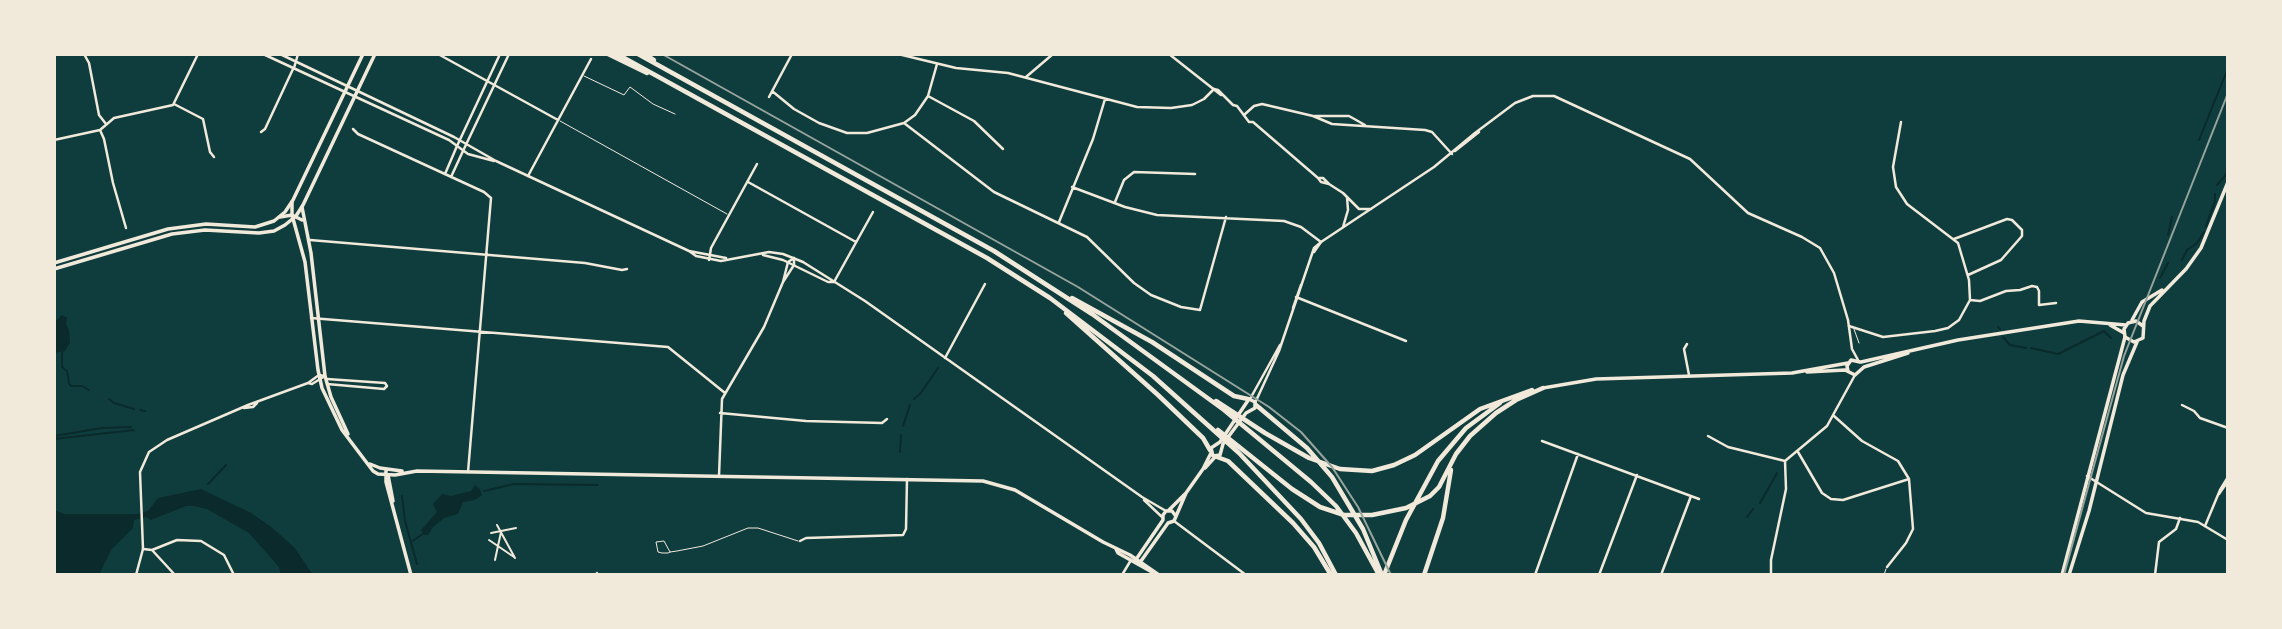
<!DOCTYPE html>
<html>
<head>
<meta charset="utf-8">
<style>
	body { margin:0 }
	#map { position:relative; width:2282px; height:629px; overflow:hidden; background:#0f3d3e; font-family:Karla,sans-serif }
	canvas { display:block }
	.frame { position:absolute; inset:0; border:56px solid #f1e9da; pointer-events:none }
</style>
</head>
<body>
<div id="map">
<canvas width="2282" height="629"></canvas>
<div class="frame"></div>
</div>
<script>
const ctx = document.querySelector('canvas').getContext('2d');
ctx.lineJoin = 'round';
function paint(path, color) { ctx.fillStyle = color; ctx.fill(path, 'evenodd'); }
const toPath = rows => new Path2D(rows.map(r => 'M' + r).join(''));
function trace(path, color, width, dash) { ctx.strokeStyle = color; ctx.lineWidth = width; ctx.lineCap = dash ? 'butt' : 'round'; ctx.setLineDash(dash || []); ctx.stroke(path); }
paint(toPath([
	[62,315,67,318,66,324,69,330,70,343,65,351,54,353,54,323],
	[475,485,480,489,482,495,475,500,463,502,458,514,444,518,433,527,428,535,424,535,421,530,437,512,433,504,442,494,451,496,471,491],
	[201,489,251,513,270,526,294,547,313,575,281,575,279,567,249,533,207,509,194,506,186,506,151,520,146,517,134,520,133,528,111,550,99,575,54,575,54,510,65,514,137,514,148,511,158,498]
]), '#0a2a2b');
trace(toPath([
	[2199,140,2228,68],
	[2217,185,2225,176,2228,169],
	[2206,226,2215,201,2215,194],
	[2168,235,2172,217],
	[2182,260,2187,250,2197,243,2204,232],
	[2160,278,2168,263],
	[1998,327,2000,329],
	[2003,337,2010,345,2026,348],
	[2031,348,2058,354,2104,331,2111,338],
	[62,351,62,367,67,371,69,383,71,386,82,386,89,390],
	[109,399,114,403,134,409],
	[914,399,920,394,938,368],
	[140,410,145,411],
	[903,426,910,405],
	[54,436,102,428,131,427],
	[54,439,134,430],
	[900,452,901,435],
	[208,484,226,465],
	[484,491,514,484,598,485],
	[402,496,405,521,417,564],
	[1760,503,1777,473],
	[1747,517,1753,509],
	[411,542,424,533]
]), '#0a2a2b', 2);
trace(toPath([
	[584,76,624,95,630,87,653,104,675,114],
	[560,121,727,214],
	[1854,329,1859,343],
	[670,552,664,541,656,542,658,552,662,553,668,553,670,552,677,551,703,546,748,528,758,528,798,541],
	[1884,575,1886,569]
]), '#f1e9da', 1);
trace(toPath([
	[497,525,515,558],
	[491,533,516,528],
	[489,540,514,557],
	[495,560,501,532]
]), '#f1e9da', 2);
trace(toPath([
	[84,54,89,63,99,115,106,124],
	[438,54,558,120],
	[898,54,956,68,1008,73,1137,107,1171,108,1192,105,1204,99,1214,89],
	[1026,77,1053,54],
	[772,91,794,109,819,123,847,133,867,133,904,123,915,115,928,96,937,64],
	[928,96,974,121,1003,149],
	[769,97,792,54],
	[174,104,203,119,210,152,214,157],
	[1244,115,1254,106,1262,104,1313,116,1332,124,1425,130,1432,132,1452,154],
	[1315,116,1349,116,1365,125],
	[904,123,994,192,1087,237,1134,283,1151,295,1181,307,1200,310,1226,217],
	[353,129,358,134,484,192,491,198,468,472],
	[100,130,104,139,113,183,126,228],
	[261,132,265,129,293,69],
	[54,140,100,130,114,118,173,105,198,54],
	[445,174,457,146],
	[528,176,591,59],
	[451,177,463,151],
	[748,182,856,242],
	[1072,187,1125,207,1157,215,1284,221,1301,227,1321,242],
	[1115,202,1124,180,1134,172,1195,174],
	[1059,222,1093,139,1105,99],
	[1954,239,2007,219,2012,220,2022,230,2022,236,2001,260,1968,275],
	[310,240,585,263,622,270,627,269],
	[709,260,711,248,757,164],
	[783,282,788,262,794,258],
	[834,282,873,212],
	[1296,297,1406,341],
	[1970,300,1980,301,2006,291,2020,290,2032,286,2037,287,2039,291,2039,305,2056,303],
	[311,318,668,347,725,393],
	[1849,326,1883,337,1935,331,1948,328,1959,320,1970,300,1969,280,1958,243,1907,204,1896,187,1893,167,1901,122],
	[1687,344,1684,349,1689,375],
	[945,358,985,284],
	[327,384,384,389,387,386,385,383,327,379],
	[2182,405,2194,411,2200,418,2228,428],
	[720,413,806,421,882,423,887,419],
	[1834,416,1862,441,1898,461,1909,479,1913,529,1906,543,1887,567],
	[1708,436,1728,447,1785,461,1827,426,1855,375],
	[1542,441,1699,499],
	[1798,452,1822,493,1831,499,1843,500,1909,479],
	[719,476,722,399,764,327,783,282,794,265,794,258],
	[2219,494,2228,481],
	[2205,526,2220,490,2228,477],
	[800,541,806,538,903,535,906,529,907,479],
	[143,549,152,550,175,575],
	[152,550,177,540,201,541,224,555,234,575],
	[596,575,597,573],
	[1122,575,1131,560],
	[1535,575,1578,454],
	[1599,575,1637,475],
	[1661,575,1691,496],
	[1771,575,1771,560,1786,489,1785,461],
	[2155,575,2159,542,2176,529,2180,518]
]), '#f1e9da', 2.5);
trace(toPath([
	[263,54,449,140,468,154,494,161],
	[280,54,454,137,496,161,689,251,696,256,721,261,769,252,783,254,803,262,865,301,1142,497,1166,511],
	[1169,54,1221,95],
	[294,68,298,54],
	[1214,89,1218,90,1233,105,1237,106,1249,122,1253,122,1318,178,1323,178,1329,184],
	[457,146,500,54],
	[463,151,509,54],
	[1455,151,1479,132],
	[1318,178,1321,182,1329,184,1343,193,1359,209],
	[1359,209,1371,209],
	[1343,227,1348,210,1347,197],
	[689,251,726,258],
	[1314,252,1321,242,1434,167,1475,133,1515,103,1533,96,1554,96,1690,159,1748,213,1802,237,1820,248,1834,273,1848,320,1852,349,1858,360],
	[763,255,783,260,828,282,834,282],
	[1293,308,1301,285],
	[308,383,319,375,325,376],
	[1250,399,1280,345],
	[1255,403,1279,351,1314,248,1320,243],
	[244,408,253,407,257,403],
	[2087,476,2146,513,2198,522,2228,540],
	[1144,500,1162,517],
	[1174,521,1246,575],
	[136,575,143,549,140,472,149,452,167,440,248,405,308,383,312,384,325,376]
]), '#f1e9da', 2.5);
trace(toPath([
	[292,202,292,215,305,262,318,370,322,388,342,430,373,471,378,474,395,475,417,471,983,481,1015,490,1103,542,1130,555,1159,575],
	[302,207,311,253,325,376,331,397,348,434],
	[280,217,292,215,302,220],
	[1249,399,1255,402,1255,408,1246,413,1223,444,1220,455,1213,456,1211,448,1220,442,1249,399],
	[370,464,380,468,402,471],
	[1205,468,1215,457],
	[386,470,386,482,411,575],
	[388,475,393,501],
	[1169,510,1186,493,1203,469,1211,453],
	[1163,520,1163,515,1166,511,1172,511,1175,515],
	[1116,549,1118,553,1152,572],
	[1137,558,1163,520],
	[1136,562,1141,561,1168,523,1174,521,1186,493],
	[2062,575,2125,337],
	[2069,575,2089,511,2123,375,2137,342]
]), '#f1e9da', 3.5);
trace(toPath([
	[54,263,168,229,206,224,255,227,274,221,285,212,293,200,363,54],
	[54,269,172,234,205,230,259,233,274,231,285,225,296,216,303,205,375,54],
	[2132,320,2142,302,2162,290],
	[2110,325,2124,333],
	[2143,326,2136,321,2128,323,2124,329,2125,337,2134,342,2143,338,2144,321,2150,306,2186,269,2201,248,2228,182],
	[1861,362,1958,340,2079,321,2126,325],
	[1848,371,1847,366,1851,360,1860,362],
	[1807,372,1845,370,1855,375,1864,367,1908,353],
	[1543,388,1596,379,1792,373,1848,363]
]), '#f1e9da', 3.5);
trace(toPath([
	[608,54,647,73],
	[617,54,987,258,1050,298,1153,376,1239,453,1301,519,1319,543,1336,575],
	[638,54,994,251,1092,314,1224,410,1311,482,1336,506,1356,533,1379,575],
	[645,54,654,60],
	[1072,298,1152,342,1234,396,1248,399],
	[1066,313,1158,395,1203,438,1210,450],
	[1216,401,1265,433,1309,458,1340,469,1372,471,1394,465,1415,455,1480,409,1532,390],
	[1256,405,1307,448,1332,477,1363,529,1382,575],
	[1218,430,1292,489,1320,507,1344,515,1372,515,1406,508,1430,496,1439,487,1456,454,1470,436,1496,413,1516,400,1543,388],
	[1217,457,1228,461,1293,523,1314,547,1331,575],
	[1384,575,1406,520,1438,461,1466,428,1500,403],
	[1424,575,1443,518,1451,470]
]), '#f1e9da', 4.5);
trace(toPath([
	[2064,575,2124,356,2228,93]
]), '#97a49c', 2);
trace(toPath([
	[662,54,1078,287,1269,407,1301,432,1332,467,1358,507,1391,575]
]), '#97a49c', 2);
</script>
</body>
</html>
